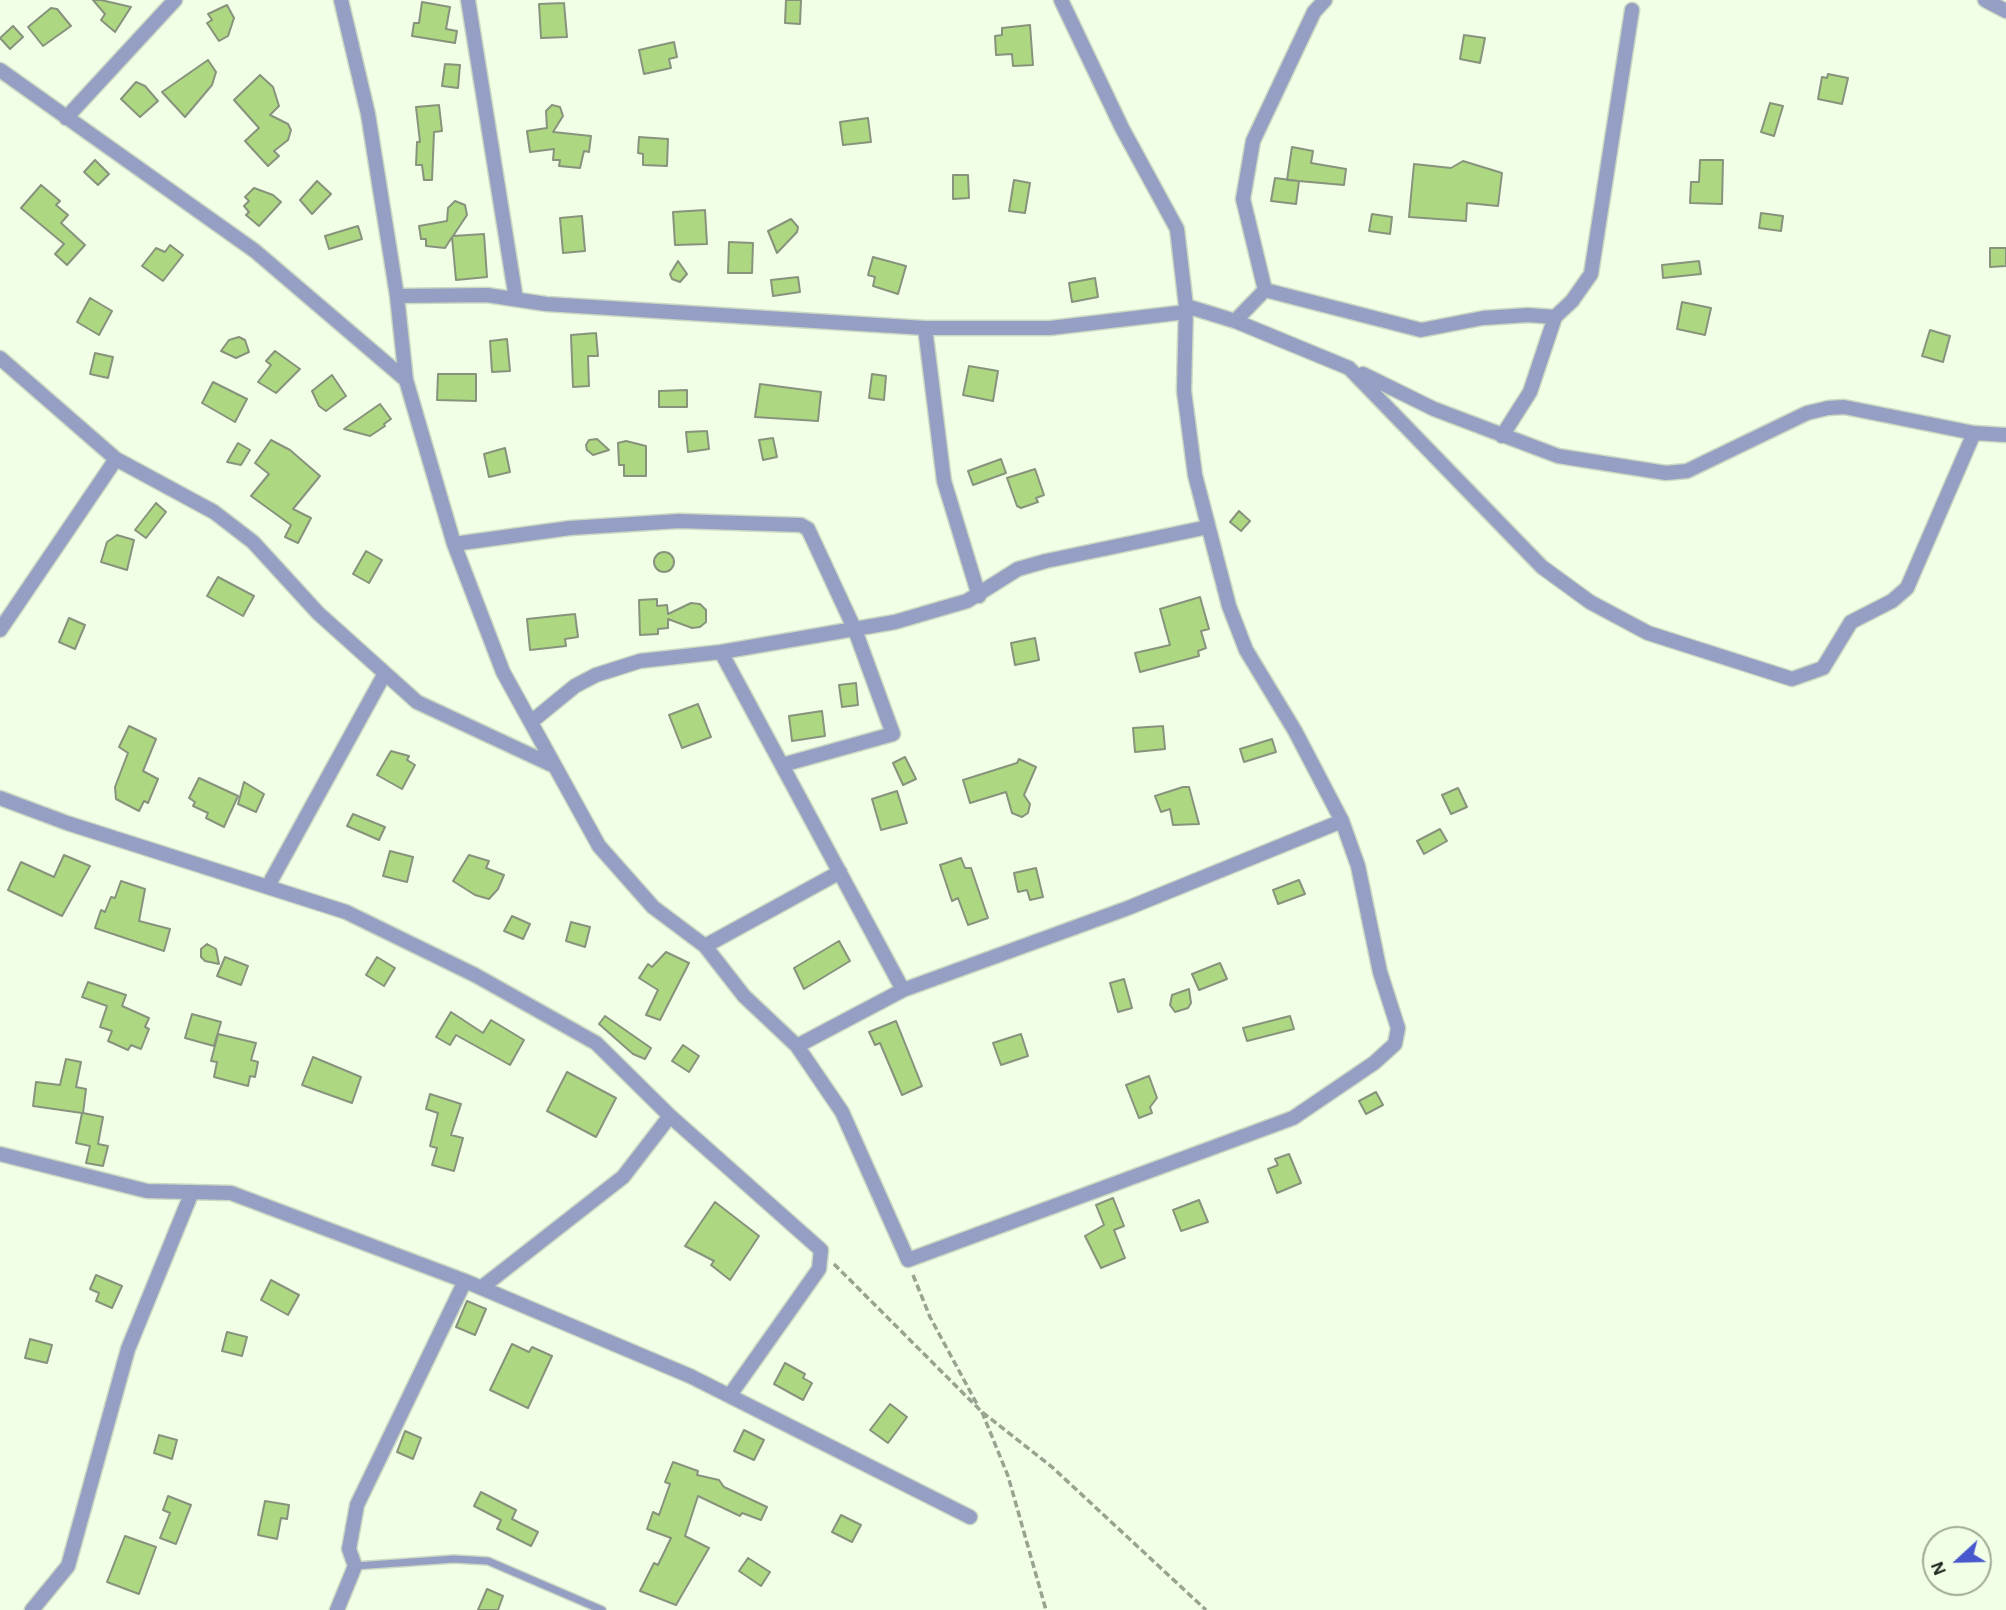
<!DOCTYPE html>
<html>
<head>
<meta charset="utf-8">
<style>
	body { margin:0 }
	#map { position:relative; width:2006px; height:1610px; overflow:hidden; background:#f1ffe6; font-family:"Alegreya Sans",sans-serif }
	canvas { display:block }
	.north { position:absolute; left:1922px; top:1526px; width:70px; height:70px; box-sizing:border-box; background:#f1ffe6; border:2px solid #a0aa98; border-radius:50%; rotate:248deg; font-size:19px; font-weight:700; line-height:28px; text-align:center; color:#262b22 }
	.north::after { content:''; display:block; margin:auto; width:24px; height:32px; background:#4858cd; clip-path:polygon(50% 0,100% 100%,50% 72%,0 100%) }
</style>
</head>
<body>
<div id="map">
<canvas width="2006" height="1610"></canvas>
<div class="north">N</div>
</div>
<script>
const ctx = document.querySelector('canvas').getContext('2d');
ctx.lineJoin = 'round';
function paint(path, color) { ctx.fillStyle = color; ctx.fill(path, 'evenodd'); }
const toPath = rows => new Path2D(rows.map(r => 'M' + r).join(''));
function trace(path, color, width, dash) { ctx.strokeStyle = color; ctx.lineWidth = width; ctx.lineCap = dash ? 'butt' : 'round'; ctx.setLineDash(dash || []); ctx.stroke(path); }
const building = toPath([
	[93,0,101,0,131,7,115,32,101,20,105,14,93,0],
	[786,0,801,0,800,24,785,23,786,0],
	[422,2,450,7,446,29,457,31,455,43,412,36,414,23,419,23,422,2],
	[564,3,567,37,541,38,539,4,564,3],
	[227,5,234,18,228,36,219,41,207,23,212,20,208,14,227,5],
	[51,8,57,9,71,26,43,46,28,27,51,8],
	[1030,25,1033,65,1013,66,1012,54,996,55,995,36,1002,35,1002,28,1030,25],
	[13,26,23,37,10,49,0,38,13,26],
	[1464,35,1485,38,1480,63,1460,59,1464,35],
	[674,42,677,57,669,59,671,68,644,74,639,50,674,42],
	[208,60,216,72,212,85,185,117,162,92,208,60],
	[445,64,460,65,458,88,442,86,445,64],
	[1828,74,1848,78,1842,104,1818,99,1822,77,1827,78,1828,74],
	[260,75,273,87,279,106,270,115,288,124,291,130,288,140,274,151,279,156,268,166,245,141,259,128,234,100,260,75],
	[136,82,145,86,158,101,140,117,121,99,136,82],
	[1770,103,1783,106,1774,136,1761,132,1770,103],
	[439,105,442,131,434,132,432,180,424,180,422,165,416,165,417,142,420,142,416,107,439,105],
	[552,105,560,107,563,116,553,132,591,136,589,152,584,151,580,168,559,166,560,160,553,160,554,149,530,152,527,131,547,128,546,111,552,105],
	[868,118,871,142,843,145,840,122,868,118],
	[639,137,668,139,667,166,643,165,643,154,638,153,639,137],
	[1292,147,1313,151,1311,163,1346,169,1344,185,1287,180,1292,147],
	[95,160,109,174,98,185,84,172,95,160],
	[1700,160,1723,160,1722,204,1690,203,1691,182,1699,182,1700,160],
	[1463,161,1502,173,1498,206,1467,203,1466,221,1409,217,1414,164,1451,168,1463,161],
	[953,175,968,175,969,198,953,199,953,175],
	[1275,178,1299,181,1296,204,1271,201,1275,178],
	[1014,180,1030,183,1025,213,1009,211,1014,180],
	[317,181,331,194,312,214,300,200,317,181],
	[41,185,60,201,56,205,68,215,61,223,85,245,67,265,55,254,64,244,21,208,41,185],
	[254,188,273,195,281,202,259,226,246,215,249,212,244,206,249,201,245,197,254,188],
	[455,201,465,205,467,215,453,236,484,234,487,277,456,280,452,237,445,248,426,246,426,239,421,239,419,226,447,221,448,208,455,201],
	[705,210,707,244,675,245,673,212,705,210],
	[1761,213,1783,216,1781,231,1759,228,1761,213],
	[1372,214,1392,217,1390,234,1369,231,1372,214],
	[582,216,585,251,563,253,560,218,582,216],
	[791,219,798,227,797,232,777,253,768,231,791,219],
	[358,226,362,239,329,249,325,236,358,226],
	[729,242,753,243,752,273,728,273,729,242],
	[170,245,183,255,163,281,142,266,156,248,165,252,170,245],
	[1990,248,2006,248,2006,266,1990,267,1990,248],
	[873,257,906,266,898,294,873,286,875,277,868,275,873,257],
	[678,261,687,274,680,282,672,279,670,274,678,261],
	[1699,261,1701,274,1663,278,1662,265,1699,261],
	[798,277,800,292,773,296,771,280,798,277],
	[1095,278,1098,297,1072,302,1069,283,1095,278],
	[90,298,112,311,99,335,77,322,90,298],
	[1682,302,1711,308,1705,335,1677,329,1682,302],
	[1930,330,1950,336,1943,362,1922,356,1930,330],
	[596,333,598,356,588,356,589,386,573,387,571,335,596,333],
	[239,337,245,340,249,352,236,358,221,351,229,340,239,337],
	[507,339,510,371,492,372,490,341,507,339],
	[275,351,300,369,276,393,258,382,271,365,266,361,275,351],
	[95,353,113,357,108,378,90,374,95,353],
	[969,366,998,371,993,401,963,395,969,366],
	[438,374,476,374,476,401,437,400,438,374],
	[872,374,886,376,884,400,869,398,872,374],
	[332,375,346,396,326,411,319,406,312,391,332,375],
	[213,382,247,399,235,422,202,403,213,382],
	[760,384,821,392,818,421,755,417,760,384],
	[687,390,687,407,659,407,659,391,687,390],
	[380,404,391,419,384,424,385,426,370,436,344,429,380,404],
	[707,431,709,449,688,452,686,432,707,431],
	[773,438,777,457,763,460,759,440,773,438],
	[597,439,609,450,593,455,587,450,586,445,589,440,597,439],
	[271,440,290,450,320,476,293,509,311,518,298,543,285,537,291,525,251,496,269,474,255,463,271,440],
	[626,441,646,446,646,476,624,476,624,465,619,465,618,443,626,441],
	[238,443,250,450,241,465,227,462,238,443],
	[505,448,510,472,489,477,484,454,505,448],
	[1001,459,1006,473,973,485,968,471,1001,459],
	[1035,469,1044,495,1036,498,1038,502,1021,508,1017,506,1007,478,1035,469],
	[156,503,166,512,146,538,135,530,156,503],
	[1239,511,1250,521,1241,531,1230,522,1239,511],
	[117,535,134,540,127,570,101,562,107,542,117,535],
	[366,551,382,560,369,583,353,574,366,551],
	'654 562a10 10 0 1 1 20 0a10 10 0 1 1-20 0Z',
	[218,577,254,596,243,616,207,596,218,577],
	[1200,597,1209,629,1201,631,1206,648,1198,651,1199,656,1140,672,1135,653,1170,645,1160,609,1200,597],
	[657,599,657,606,667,605,668,614,691,603,700,604,706,610,706,622,700,627,692,628,668,619,668,628,658,629,658,634,640,635,639,600,657,599],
	[575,614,578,637,565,639,566,646,530,650,527,619,575,614],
	[69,618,85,625,75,649,59,642,69,618],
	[1035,638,1039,660,1015,665,1011,643,1035,638],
	[856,683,858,705,842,707,839,685,856,683],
	[698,704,711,737,682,748,669,715,698,704],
	[822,711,825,736,792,741,789,716,822,711],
	[129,726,156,739,143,771,158,779,148,803,144,801,139,811,116,799,115,787,128,753,119,747,129,726],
	[1163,726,1165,749,1135,752,1133,728,1163,726],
	[1272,739,1276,752,1244,762,1240,749,1272,739],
	[391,751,409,756,407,760,415,765,402,789,377,775,391,751],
	[905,757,916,779,903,785,893,763,905,757],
	[1019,759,1036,767,1024,795,1030,804,1028,813,1022,817,1012,813,1006,792,970,803,963,780,1017,763,1019,759],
	[199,778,238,796,224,827,206,818,208,813,193,806,195,802,189,798,199,778],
	[244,782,264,794,256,812,238,804,244,782],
	[1183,787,1189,787,1199,824,1173,825,1170,809,1161,812,1155,796,1183,787],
	[1458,788,1467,807,1451,814,1442,795,1458,788],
	[897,791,907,823,881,830,872,799,897,791],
	[353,814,385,827,379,840,347,826,353,814],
	[1440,829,1447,841,1424,854,1417,841,1440,829],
	[390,851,413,857,407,882,383,876,390,851],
	[64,855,90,866,62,916,8,890,21,862,54,877,64,855],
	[469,855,489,861,486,868,504,875,498,889,489,899,475,895,453,881,469,855],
	[961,858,965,868,971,868,988,918,968,925,958,898,952,901,940,865,961,858],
	[1036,868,1043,897,1030,900,1027,890,1018,892,1014,873,1036,868],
	[1299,880,1305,894,1278,904,1273,890,1299,880],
	[121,881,145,889,139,921,170,929,164,951,95,928,101,910,105,912,111,897,115,898,121,881],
	[512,916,530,924,523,939,504,931,512,916],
	[571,922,590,927,585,947,566,941,571,922],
	[839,941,850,961,804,989,794,968,839,941],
	[207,944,216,949,219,964,205,961,201,957,201,949,207,944],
	[666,952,689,963,660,1020,646,1015,658,990,639,978,648,964,652,967,666,952],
	[225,957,248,966,241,985,217,976,225,957],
	[377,957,395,968,384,986,366,975,377,957],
	[1220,963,1227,979,1199,990,1192,974,1220,963],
	[1124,979,1132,1008,1118,1012,1110,983,1124,979],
	[88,982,126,995,122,1006,149,1018,145,1027,149,1029,141,1049,131,1045,128,1050,108,1041,112,1031,100,1027,107,1006,82,997,88,982],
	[1189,989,1191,1003,1188,1008,1175,1012,1170,1005,1172,995,1189,989],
	[451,1012,483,1033,491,1020,524,1040,510,1065,456,1035,450,1045,436,1037,451,1012],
	[192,1014,221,1022,214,1046,185,1038,192,1014],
	[605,1016,651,1048,645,1059,633,1054,599,1024,605,1016],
	[1290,1016,1294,1029,1247,1041,1243,1028,1290,1016],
	[896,1021,922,1086,902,1095,880,1043,875,1045,869,1032,896,1021],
	[218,1034,256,1043,251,1060,258,1062,255,1077,250,1076,248,1086,214,1077,217,1062,211,1061,218,1034],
	[1021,1034,1028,1056,1001,1065,993,1043,1021,1034],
	[683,1045,699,1056,689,1072,672,1061,683,1045],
	[313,1057,361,1077,352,1103,302,1085,313,1057],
	[66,1059,81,1062,76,1087,86,1089,83,1113,103,1117,98,1144,108,1146,103,1166,86,1163,90,1146,76,1143,82,1113,33,1106,36,1082,60,1085,66,1059],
	[567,1072,616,1098,596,1137,547,1111,567,1072],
	[1149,1076,1157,1098,1150,1107,1152,1113,1139,1118,1126,1085,1149,1076],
	[1376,1092,1383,1105,1366,1114,1359,1101,1376,1092],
	[430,1094,461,1104,451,1135,463,1138,454,1171,432,1165,437,1148,430,1146,438,1113,426,1109,430,1094],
	[1289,1154,1301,1183,1277,1193,1268,1169,1278,1165,1275,1159,1289,1154],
	[1113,1198,1124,1226,1114,1230,1125,1258,1101,1268,1085,1236,1104,1225,1096,1205,1113,1198],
	[1199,1200,1208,1222,1181,1231,1173,1210,1199,1200],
	[715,1202,759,1236,730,1280,711,1265,714,1261,685,1246,715,1202],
	[96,1275,122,1286,112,1308,96,1301,99,1293,90,1289,96,1275],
	[271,1280,299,1295,288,1315,261,1300,271,1280],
	[467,1301,486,1309,475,1335,456,1327,467,1301],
	[227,1332,247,1337,242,1356,222,1351,227,1332],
	[30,1339,52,1345,47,1363,25,1358,30,1339],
	[512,1344,529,1352,532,1347,552,1356,528,1408,490,1390,512,1344],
	[785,1363,805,1374,803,1378,812,1383,803,1400,774,1384,785,1363],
	[890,1404,907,1417,888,1443,870,1430,890,1404],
	[744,1430,764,1440,754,1460,734,1451,744,1430],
	[405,1431,421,1438,413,1459,397,1452,405,1431],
	[159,1435,177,1440,172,1459,154,1453,159,1435],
	[673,1462,698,1471,697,1475,719,1480,724,1487,767,1507,761,1520,742,1513,740,1516,698,1496,685,1536,709,1548,676,1605,640,1591,654,1563,658,1565,671,1538,647,1529,653,1512,659,1515,670,1484,665,1482,673,1462],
	[481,1492,516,1510,512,1519,538,1532,531,1546,497,1529,501,1520,474,1506,481,1492],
	[168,1496,191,1505,176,1544,160,1538,170,1513,163,1510,168,1496],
	[265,1501,289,1505,287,1519,281,1518,277,1539,258,1535,265,1501],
	[841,1515,861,1525,852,1542,832,1532,841,1515],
	[125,1536,156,1547,139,1594,107,1582,125,1536],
	[748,1558,770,1572,761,1586,739,1571,748,1558],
	[487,1589,503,1596,498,1610,478,1610,487,1589]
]);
paint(building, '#add881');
trace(building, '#87937c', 2);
const service = toPath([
	[355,1566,454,1559,488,1561,602,1610]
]);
const minor = toPath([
	[341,0,368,114,397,296,406,380,454,544,503,672,599,846,653,907,705,946,744,996,797,1046,842,1112,908,1260,1293,1118,1374,1063,1395,1044,1398,1028,1380,972,1358,866,1342,821,1295,731,1246,650,1229,606,1195,475,1184,391,1186,306,1177,229,1122,128,1061,0],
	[468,0,516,299],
	[1985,0,2006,11],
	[0,70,255,251,406,380],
	[66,118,175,0],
	[1265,290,1421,330,1483,318,1528,315,1555,317,1572,301,1591,274,1632,10],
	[397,296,487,295,546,304,925,328,1050,328,1186,312],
	[1186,306,1235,321,1349,368,1542,567,1590,602,1648,633,1792,679,1823,668,1851,622,1892,601,1907,588,1974,433],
	[1235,321,1265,290,1243,199,1253,141,1314,12,1325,0],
	[925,328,944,481,979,596],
	[0,358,116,459,214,512,253,542,318,613,417,702,552,765],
	[1363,374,1434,409,1558,456,1666,473,1687,471,1807,413,1828,408,1844,407,1974,433,2006,435],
	[1502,436,1530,392,1555,317],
	[454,544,570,528,679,521,801,525,808,529,855,630,893,734,782,765],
	[0,630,116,459],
	[721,652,903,990],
	[531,722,575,686,596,675,640,661,721,652,895,622,967,601,1018,569,1046,561,1208,527],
	[0,798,67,823,346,912,475,975,596,1043,670,1116,821,1250,819,1269,730,1395],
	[268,886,384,675],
	[705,946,840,872],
	[797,1046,903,990,1128,908,1342,821],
	[0,1154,147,1191,231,1193,465,1281,690,1376,970,1517],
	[481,1288,623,1177,670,1116],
	[32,1610,68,1566,128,1349,192,1192],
	[337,1610,355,1566,349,1549,357,1505,465,1281]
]);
trace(service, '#ccd9c3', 10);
trace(minor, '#ccd9c3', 17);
trace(toPath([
	[834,1264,982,1412,1052,1467,1206,1610],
	[913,1275,930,1317,978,1406],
	[982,1412,1008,1476,1046,1610]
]), '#99a391', 3.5, [7, 3.5]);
trace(service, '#959fc4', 7);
trace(minor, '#959fc4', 14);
</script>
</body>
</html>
